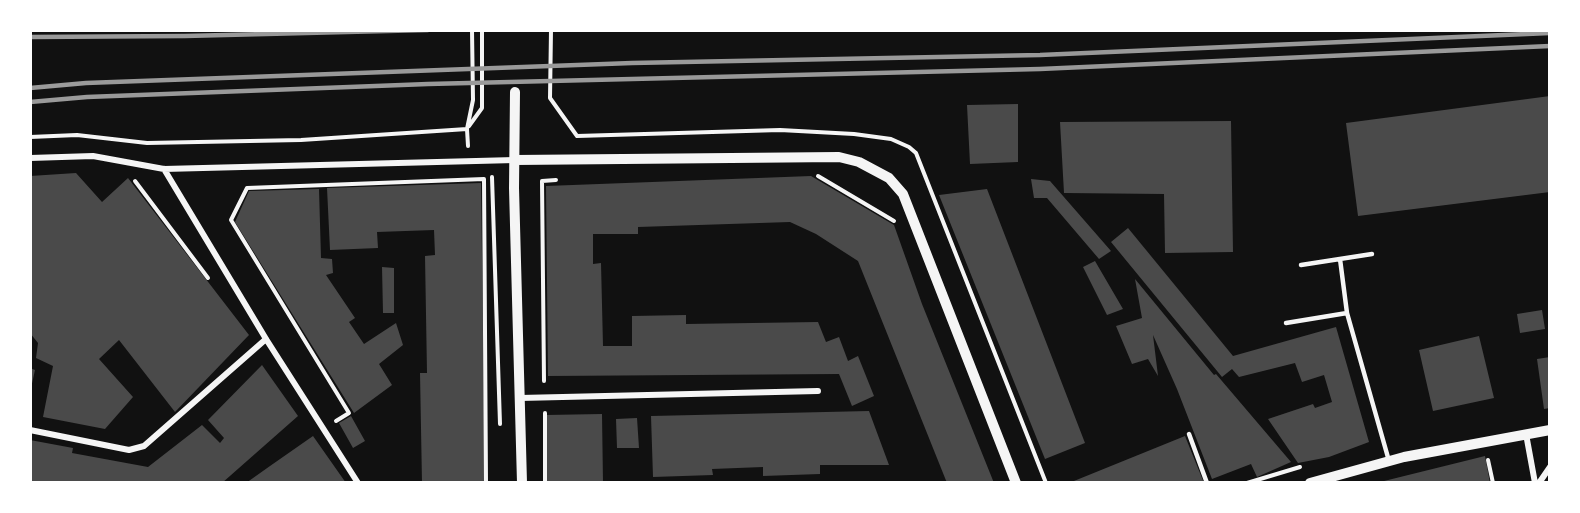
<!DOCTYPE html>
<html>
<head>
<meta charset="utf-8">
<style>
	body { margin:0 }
	#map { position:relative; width:1580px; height:513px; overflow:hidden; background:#111; font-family:"Open Sans",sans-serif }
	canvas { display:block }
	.frame { position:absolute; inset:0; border:32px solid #fff; pointer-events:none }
</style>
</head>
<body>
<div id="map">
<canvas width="1580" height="513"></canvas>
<div class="frame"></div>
</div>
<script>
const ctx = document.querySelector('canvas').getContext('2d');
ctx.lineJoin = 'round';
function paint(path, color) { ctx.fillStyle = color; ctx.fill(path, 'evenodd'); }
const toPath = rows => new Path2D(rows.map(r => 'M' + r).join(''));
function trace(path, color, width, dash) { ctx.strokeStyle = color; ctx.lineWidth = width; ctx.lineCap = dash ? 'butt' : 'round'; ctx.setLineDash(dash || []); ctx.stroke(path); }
paint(toPath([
	[1550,96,1550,192,1358,216,1346,123],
	[1018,104,1018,162,970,164,967,105],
	[1231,121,1233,252,1165,253,1164,194,1064,193,1060,122],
	[76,173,102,202,128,178,249,335,175,412,119,340,99,359,133,397,105,429,43,417,53,366,36,358,38,343,30,333,30,176],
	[811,176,894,225,922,304,994,483,947,483,858,261,816,234,790,222,638,227,638,234,593,234,593,264,601,263,603,346,632,346,632,316,686,315,686,324,818,322,826,342,839,337,848,361,858,356,874,396,852,406,839,374,548,376,546,186],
	[1031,179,1050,181,1111,251,1099,259,1047,198,1034,198],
	[481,183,485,483,422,483,420,373,427,373,425,256,435,255,434,230,377,232,378,248,330,250,327,188],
	[319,189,321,258,332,259,333,273,326,275,355,318,349,322,364,344,396,323,403,345,379,364,392,385,354,413,235,222,249,191],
	[987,189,1085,443,1045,459,939,195],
	[1128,228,1233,356,1336,327,1369,442,1329,457,1298,463,1268,419,1313,404,1315,408,1332,402,1324,375,1302,382,1295,363,1239,377,1232,369,1222,377,1111,242],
	[1095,261,1123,309,1107,315,1083,267],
	[382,267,394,268,394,313,383,313],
	[1135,279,1214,375,1216,374,1291,462,1257,477,1251,464,1212,479,1177,389,1153,335,1158,376,1148,359,1132,364,1116,326,1142,318],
	[1542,310,1545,329,1520,333,1517,314],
	[1479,336,1494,398,1433,411,1419,350],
	[1550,357,1550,408,1544,409,1537,359],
	[262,365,298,416,222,483,30,483,30,440,73,448,72,453,148,467,202,425,220,443,224,438,208,420],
	[30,368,35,370,31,388,30,388],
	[869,411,889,465,820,465,820,474,763,476,763,467,712,469,713,475,653,477,651,416],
	[602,414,603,483,547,483,546,415],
	[351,416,365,441,353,448,339,423],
	[637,418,639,448,617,448,616,419],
	[313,436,346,483,246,483,270,466],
	[1185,436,1204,483,1069,483],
	[1485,456,1490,483,1380,483,1380,482]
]), '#4a4a4a');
trace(toPath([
	[551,30,550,98,577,136,780,130,854,134,891,139,909,147,916,153,1046,483],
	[469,126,482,108,482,30],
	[30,137,77,135,147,143,301,140,467,129],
	[468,146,467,129,473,100,472,30],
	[818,176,894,221],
	[492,177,500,424],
	[135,181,208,278],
	[544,381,542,181,556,180],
	[545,413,545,483],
	[336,421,349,413,231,220,247,188,484,179,486,483],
	[1488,460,1493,483],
	[1247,483,1300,467]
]), '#f5f5f5', 4);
trace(toPath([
	[1340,259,1347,313],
	[1301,265,1372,254],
	[1286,323,1347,313,1389,461],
	[1189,434,1207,483]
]), '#f5f5f5', 4.5);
trace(toPath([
	[30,158,93,156,164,169,515,160],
	[164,169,266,339,358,483],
	[520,398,818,391],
	[30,430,129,450,144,446,266,339],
	[1526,434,1535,483],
	[1539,483,1550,467]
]), '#f5f5f5', 6);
trace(toPath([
	[515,92,514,188,522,483],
	[515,160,839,157,859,162,889,178,903,194,1016,483],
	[1310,483,1404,457,1550,430]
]), '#f5f5f5', 10);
trace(toPath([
	[30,37,185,36,428,30],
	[30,88,86,83,632,63,1040,55,1550,33],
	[30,102,87,97,428,84,1040,69,1550,46]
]), '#9a9a9a', 4.5);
</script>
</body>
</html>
